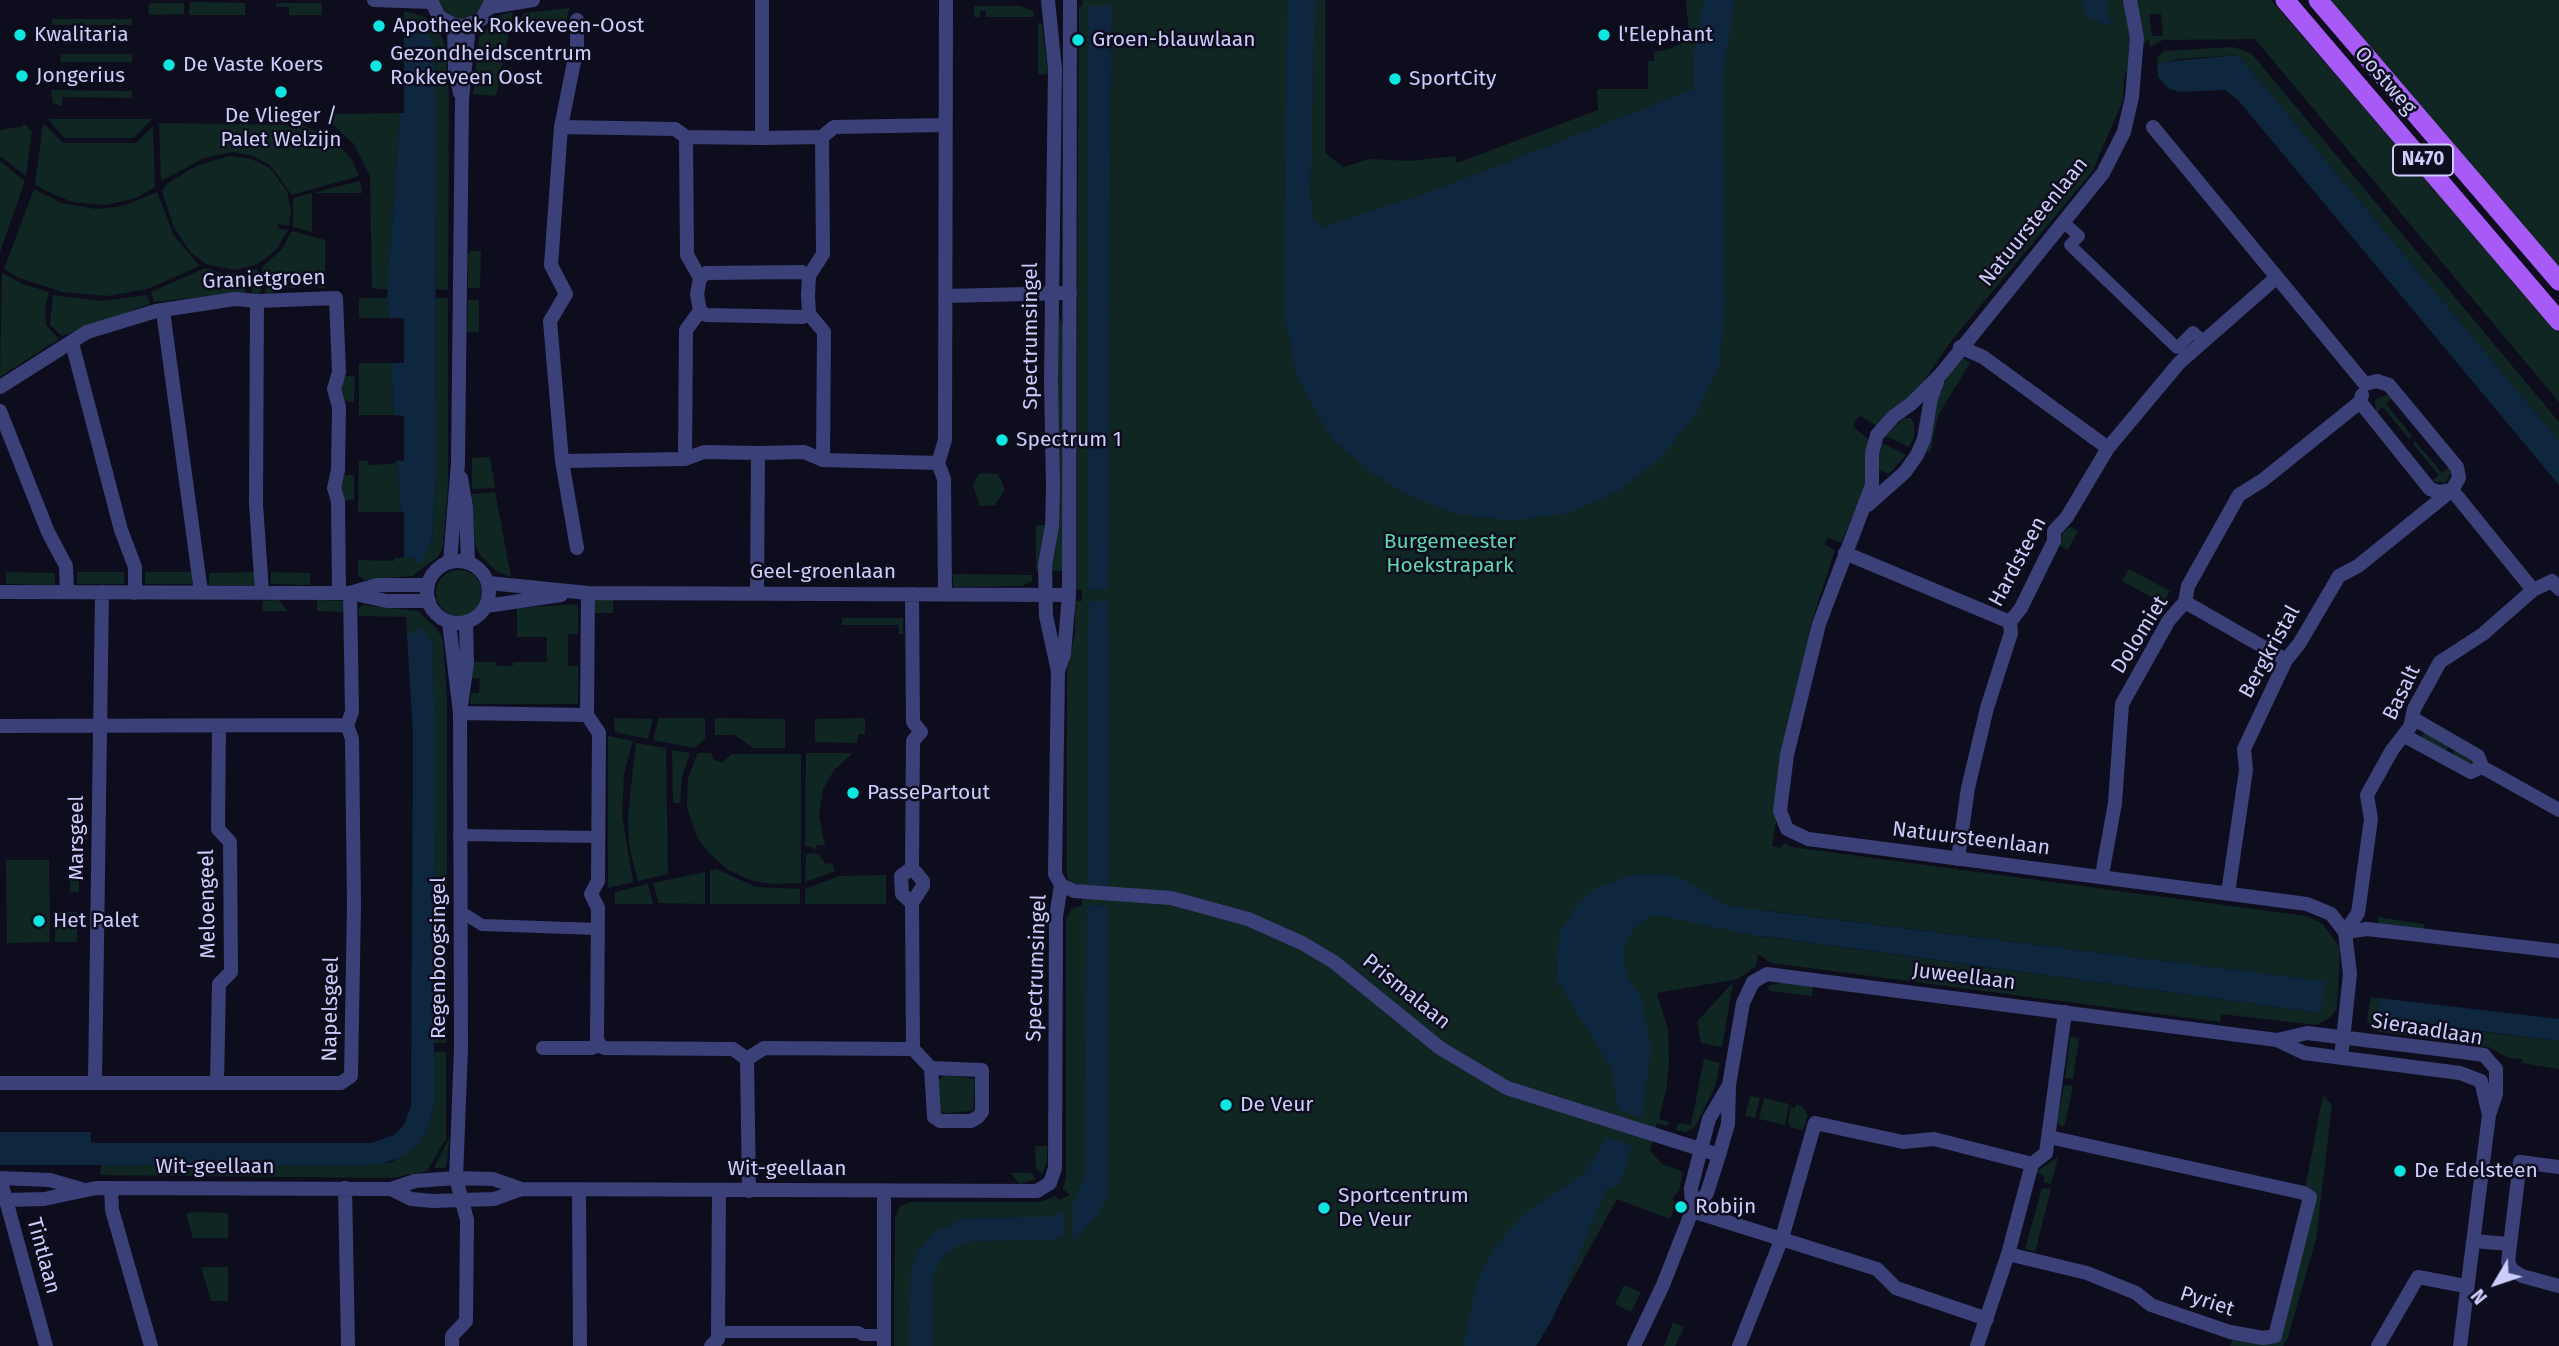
<!DOCTYPE html>
<html>
<head>
<meta charset="utf-8">
<style>
	body { margin:0 }
	#map { position:relative; width:2559px; height:1346px; overflow:hidden; background:#0e0d1d; font-family:"Fira Sans",sans-serif }
	canvas { display:block }
	.north { position:absolute; left:2461px; top:1248px; width:70px; height:70px; -webkit-text-stroke:5px #0e0d1d; paint-order:stroke; rotate:231deg; font-size:19px; font-weight:700; line-height:28px; text-align:center; color:#cccdfc }
	.north::after { content:''; display:block; margin:auto; width:24px; height:32px; background:#cccdfc; clip-path:polygon(50% 0,100% 100%,50% 72%,0 100%) }
</style>
</head>
<body>
<div id="map">
<canvas width="2559" height="1346"></canvas>
<div class="north">N</div>
</div>
<script>
const ctx = document.querySelector('canvas').getContext('2d');
ctx.lineJoin = 'round';
function paint(path, color) { ctx.fillStyle = color; ctx.fill(path, 'evenodd'); }
const toPath = rows => new Path2D(rows.map(r => 'M' + r).join(''));
function trace(path, color, width, dash) { ctx.strokeStyle = color; ctx.lineWidth = width; ctx.lineCap = dash ? 'butt' : 'round'; ctx.setLineDash(dash || []); ctx.stroke(path); }
function label(font, color, halo, rows, align = 'center') {
  ctx.font = font + ' "Fira Sans",sans-serif'; ctx.lineWidth = 5; ctx.setLineDash([]); ctx.textBaseline = 'middle'; ctx.strokeStyle = halo; ctx.fillStyle = color; for (const [text, x, y, turn = 0] of rows) {
    ctx.save(); ctx.translate(x, y); ctx.rotate((+turn || 0) * Math.PI / 180); ctx.textAlign = isNaN(turn) ? turn : align; if (halo) ctx.strokeText(text, 0, 0); ctx.fillText(text, 0, 0); ctx.restore();
  }
}
paint(toPath([
	[436,0,485,0,476,15,461,20,446,16],
	[1083,0,1325,0,1325,153,1343,167,1370,159,1408,161,1455,156,1457,163,1598,110,1597,89,1648,89,1648,61,1654,61,1654,52,1670,49,1682,43,1689,35,1686,0,2271,0,2559,333,2559,402,2255,39,2163,40,2150,47,2149,39,2137,51,2124,77,2123,100,2092,172,1952,340,1911,399,1892,408,1877,426,1860,416,1854,422,1854,427,1869,440,1865,486,1841,543,1827,537,1825,545,1835,550,1810,627,1772,846,1780,848,1785,843,1791,847,2306,916,2323,924,2340,948,2337,1008,2331,1017,2316,1025,2221,1014,2220,1022,1771,963,1758,954,1756,966,1738,979,1657,993,1668,1030,1669,1060,1667,1086,1659,1119,1669,1122,1667,1126,1657,1123,1650,1151,1662,1164,1683,1172,1679,1191,1672,1199,1676,1203,1670,1219,1617,1199,1536,1346,894,1346,895,1218,900,1206,911,1202,1041,1202,1055,1196,1059,1200,1070,1195,1063,1189,1066,1178,1066,919,1072,909,1082,905,1082,885,1070,883,1067,874,1067,671,1075,633,1075,601,1082,601,1082,590,1076,590,1076,540,1079,6,1082,6],
	[2149,14,2161,14,2163,36,2152,36],
	[1761,910,2323,981,2321,1013,1760,936],
	[2327,0,2559,0,2559,270],
	[190,2,245,3,245,15,189,15],
	[152,3,184,3,184,14,149,15,148,5],
	[276,3,322,3,322,15,289,15,289,7,276,7],
	[974,6,1020,6,1033,11,1034,17,986,17,986,11,980,10,980,17,974,17],
	[569,8,564,30,521,18,524,13],
	[404,11,423,16,440,34,445,45,449,99,448,290,436,289,433,45,424,34,404,34],
	[513,12,496,96,473,94,479,37,501,15],
	[52,19,132,19,132,25,52,25],
	[1042,23,1048,74,1038,75,1038,24],
	[2233,47,2251,53,2559,422,2559,441,2238,55,2178,59,2157,65,2158,57,2164,51],
	[61,54,132,54,132,62,60,62],
	[51,90,124,91,132,91,132,98,62,97,62,106,53,103],
	[400,113,388,289,377,289,372,288,370,176,354,144,333,125,333,114],
	[48,119,152,119,134,138,64,138],
	[23,123,32,131,26,176,0,156,0,130,23,126],
	[43,123,63,143,136,143,153,126,155,187,136,198,106,205,72,202,44,190,35,185],
	[159,123,302,125,333,138,352,160,359,176,292,195,270,165,253,156,232,152,204,158,161,181],
	[229,156,251,159,270,168,287,191,291,211,289,226,278,224,278,228,288,230,276,250,256,265,235,270,206,264,190,252,173,225,162,191,168,183,196,166],
	[0,161,25,181,0,252],
	[360,181,362,193,316,193,316,192],
	[34,189,62,203,96,209,123,206,157,192,174,236,200,266,147,289,108,296,63,292,19,278,4,269],
	[312,193,312,232,293,227,293,198],
	[292,231,325,240,325,288,319,288,319,280,296,280,296,288,290,288,290,280,274,280,274,293,266,293,262,267,282,249],
	[471,251,481,251,480,288,468,288,467,254],
	[205,268,221,273,242,274,246,292,154,302,151,292],
	[257,269,262,289,259,294,253,294,246,272],
	[2,273,23,284,49,292,45,308,46,325,59,339,0,377],
	[53,295,101,301,147,295,150,304,62,336,50,325],
	[359,298,387,298,389,318,359,318],
	[436,298,448,298,448,487,443,546,438,557,412,576,364,580,358,575,358,560,394,561,394,558,423,556,432,538,436,479],
	[468,300,479,300,479,332,467,332],
	[1058,315,1064,326,1063,571,1050,571],
	[1961,357,1970,363,1938,415,1930,453,1925,451,1940,388],
	[359,363,391,363,394,415,359,415],
	[344,376,355,376,354,402,344,401,339,387],
	[2387,395,2392,398,2386,404,2412,436,2409,439,2383,407,2376,412,2375,400],
	[1904,418,1911,418,1914,423,1914,437,1909,447,1886,436],
	[2415,441,2442,473,2449,467,2451,473,2445,483,2432,481,2439,475,2413,444],
	[1882,443,1906,455,1889,474,1879,470,1876,462],
	[490,457,495,488,472,489,472,458],
	[397,460,401,512,358,512,359,461,368,461,368,465,393,464],
	[979,473,998,474,1005,489,995,505,980,506,973,485],
	[344,475,354,475,354,500,344,500,339,490],
	[495,492,510,571,511,577,496,571,480,555,475,544,472,494],
	[1036,525,1049,525,1040,570,1036,571],
	[2070,527,2078,531,2068,550,2060,546,2063,532],
	[2129,569,2170,591,2163,603,2122,581],
	'436 593a23 23 0 1 1 46 0a23 23 0 1 1-46 0Z',
	[6,572,55,573,55,585,6,584],
	[77,572,124,572,124,584,77,584],
	[145,572,192,572,192,584,145,584],
	[254,572,254,585,209,585,209,573],
	[271,572,310,573,310,585,271,584],
	[953,574,1032,575,1032,581,1022,586,953,587],
	[279,600,288,611,262,611,263,601],
	[317,600,344,601,343,612,317,611],
	[595,600,613,600,613,613,595,613],
	[578,604,578,634,568,634,568,666,578,666,578,704,470,704,471,693,479,693,480,679,472,678,473,662,496,662,497,666,513,666,513,662,547,662,547,637,517,637,517,608],
	[363,605,418,611,437,629,443,640,447,699,447,903,435,902,432,643,423,633,407,633,406,617,359,616,359,608],
	[842,618,903,618,903,634,899,634,898,625,842,625],
	[614,718,653,719,648,739,615,732],
	[659,718,705,718,705,739,694,748,653,740],
	[715,718,785,719,785,748,753,748,735,735,715,735],
	[865,718,865,734,858,734,857,743,815,742,815,719],
	[2424,732,2477,762,2474,767,2452,755,2454,751,2448,747,2445,752,2421,738],
	[608,736,633,741,624,774,622,816,633,882,608,888],
	[636,743,666,748,668,874,638,881,629,845,628,814],
	[672,750,690,753,682,777,680,803,673,803],
	[698,753,711,753,713,759,722,763,732,754,801,754,801,883,772,884,750,880,727,869,709,853,697,837,687,807,688,778],
	[806,753,853,753,834,770,823,789,819,816,825,845,817,845,814,851,812,847,805,846],
	[812,853,819,854,825,864,832,863,835,871,805,882,806,855],
	[6,860,49,860,50,942,7,943],
	[71,862,79,862,79,892,70,892],
	[716,869,756,887,800,889,800,904,710,904,710,870],
	[705,872,705,904,659,903,653,883],
	[886,875,886,904,805,904,805,889,839,876],
	[648,884,653,904,615,904,615,892],
	[435,906,447,906,446,1043,434,1043],
	[55,912,77,912,77,942,55,942],
	[2377,917,2424,924,2424,932,2380,925],
	[1733,982,1722,1047,1701,1043,1697,1022],
	[1784,982,1813,986,1812,996,1770,991,1767,986],
	[2371,997,2379,998,2379,1014,2409,1023,2559,1041,2559,1069,2522,1063,2522,1059,2508,1058,2489,1047,2374,1031,2367,1020],
	[2070,1037,2079,1038,2073,1079,2065,1078],
	[434,1052,446,1052,446,1139,427,1171,392,1178,100,1175,101,1165,389,1163,404,1156,419,1144,429,1127,434,1104],
	[1704,1059,1720,1063,1715,1087,1695,1127,1686,1132,1676,1130,1678,1123,1691,1125],
	[945,1075,975,1079,973,1111,944,1113,939,1110,938,1080],
	[2064,1085,2073,1086,2065,1124,2062,1127,2057,1122],
	[2323,1095,2332,1105,2316,1239,2288,1337,2283,1346,2230,1346,2234,1335,2276,1340],
	[1750,1096,1760,1098,1755,1118,1745,1116],
	[1764,1098,1789,1104,1785,1125,1759,1119],
	[1796,1104,1802,1106,1808,1115,1803,1130,1790,1127,1788,1122,1791,1107,1795,1108],
	[449,1138,447,1164,444,1168,434,1168],
	[1035,1146,1047,1146,1047,1161,1042,1174,1036,1168],
	[2058,1157,2051,1184,2043,1182,2045,1177,2037,1171],
	[1011,1173,1031,1173,1036,1179,1019,1184],
	[2042,1188,2051,1189,2035,1252,2025,1249],
	[194,1212,228,1213,228,1238,193,1238,186,1214],
	[201,1267,228,1267,228,1301,211,1301],
	[1624,1285,1641,1292,1631,1312,1615,1304],
	[1673,1322,1684,1327,1675,1346,1664,1346]
]), '#102623');
paint(toPath([
	[1287,0,1315,0,1310,195,1313,220,1322,227,1428,193,1694,89,1694,52,1704,0,1735,0,1723,73,1725,307,1719,366,1697,413,1659,459,1619,491,1569,513,1509,521,1453,513,1404,493,1372,473,1332,439,1297,377,1285,317],
	[2081,0,2107,0,2108,17,2115,27,2089,19],
	[1088,6,1111,6,1108,589,1089,590],
	[418,29,424,29,433,44,435,83,436,479,432,537,423,562,416,562,416,558,404,558,404,513,401,512,397,460,404,461,404,416,394,415,391,363,404,363,404,318,389,318,387,298,400,113,404,113,404,34,418,33],
	[2238,55,2559,441,2559,485,2238,100,2225,90,2179,92,2168,88,2158,77,2157,65,2164,62],
	[1089,601,1108,601,1109,885,1088,885],
	[416,628,422,628,432,642,435,734,434,1104,429,1127,419,1144,404,1156,378,1165,0,1165,0,1132,91,1132,91,1142,100,1143,372,1143,394,1135,404,1125,411,1106,413,736,407,633,416,633],
	[1657,874,1682,878,1727,906,2324,981,2321,1013,1748,934,1657,915,1646,918,1634,929,1625,944,1623,960,1628,978,1640,995,1651,1049,1642,1117,1618,1110,1612,1069,1558,982,1558,960,1559,935,1576,906,1596,888,1630,875],
	[1087,905,1108,906,1108,1195,1096,1216,1073,1241,1073,1203,1085,1177],
	[2379,998,2559,1019,2559,1041,2387,1019,2379,1014],
	[1607,1137,1632,1145,1619,1186,1607,1187,1553,1318,1536,1346,1463,1346,1478,1278,1497,1244,1526,1213,1585,1173],
	[1063,1211,1063,1237,1049,1240,974,1241,957,1246,946,1254,936,1269,933,1282,933,1346,909,1346,911,1269,919,1250,934,1232,966,1218,1048,1217]
]), '#0e273f');
trace(toPath([
	[2063,222,2079,236,2070,245,2177,348,2193,332,2203,341],
	[459,835,598,837],
	[460,911,482,925,598,929],
	[718,1332,858,1332,863,1335,884,1335]
]), '#3b4079', 12);
trace(toPath([
	[374,0,431,2],
	[431,0,439,17,454,25,464,26,482,19,492,0],
	[762,0,762,138],
	[490,7,533,0],
	[454,25,455,71,460,93],
	[561,127,675,129,686,137,762,138,822,137,834,127,945,125],
	[2153,127,2365,384],
	[686,137,687,255,700,278,697,294,700,311],
	[822,137,823,254,809,276,808,295,809,314,824,332,823,460],
	[700,278,706,273,802,272,809,276],
	[945,296,1070,293],
	[257,301,256,504,262,592],
	[163,311,201,592],
	[700,311,706,315,803,317,809,314],
	[72,343,121,530,135,567,135,593],
	[1960,347,1983,357,2108,448],
	[0,387,87,332,156,311,235,299,257,301,336,298,339,372,334,389,339,407,338,470,334,488,338,501,339,593],
	[2362,395,2360,402,2430,489,2439,492,2452,490],
	[0,411,48,532,66,566,67,592],
	[685,459,686,330,700,311],
	[562,461,685,459,704,452,758,453],
	[461,478,466,507,468,562],
	[577,548,562,461,550,321,566,294,551,265,561,127,577,47,577,20],
	[1845,553,2010,622],
	'427 592a31 31 0 1 1 62 0a31 31 0 1 1-62 0Z',
	[450,562,458,463,462,100,469,25],
	[489,583,588,593,1069,595],
	[428,585,377,585,350,593,387,601,429,601],
	[2533,590,2552,581,2559,589],
	[0,592,350,593,352,712,347,725,352,739,354,905,351,1076,341,1083,0,1083],
	[588,593,587,715,599,733,598,881,591,894,598,908,597,1039,600,1045],
	[757,593,758,453,804,452,823,460,938,463],
	[912,594,913,722,921,732,913,741,912,868,923,881,923,886,912,903,913,1049,931,1068,934,1117,940,1121,971,1121,978,1117,982,1112,982,1070,931,1068],
	[945,594,944,479,938,463,945,440,946,0],
	[2185,602,2286,660],
	[486,606,561,595],
	[449,622,460,713,467,663,466,622],
	[2414,719,2478,756,2482,767,2559,810],
	[0,726,347,725],
	[2405,736,2471,772,2482,767],
	[1958,859,1968,788,1987,708,2011,633,2010,622,2021,608,2054,541,2054,531,2067,517,2108,448,2179,363,2277,277],
	[2102,875,2115,803,2122,704,2169,620,2185,602,2188,586,2239,495,2263,480,2360,402],
	[2228,893,2246,770,2244,749,2286,660,2299,644,2339,576,2358,566,2452,490,2459,478,2457,467,2389,385,2377,381,2365,384],
	[912,903,902,894,901,876,912,868],
	[2345,932,2358,913,2371,819,2367,795,2392,750,2410,727,2414,709,2440,662,2483,634,2533,590,2452,490],
	[2345,932,2367,929,2559,951],
	[543,1048,591,1048,600,1045,604,1048,733,1049,747,1059],
	[217,1081,219,984,231,972,230,842,218,829,219,726],
	[95,1083,102,592],
	[2559,1167,2520,1162,2508,1262,2512,1270,2522,1276,2559,1286],
	[0,1178,50,1180,81,1189],
	[111,1188,112,1210,151,1346],
	[345,1188,348,1346],
	[391,1189,411,1199,433,1201,494,1199,522,1189,1037,1191,1050,1183,1055,1168,1056,917,1061,885],
	[579,1190,580,1346],
	[749,1191,747,1059,764,1048,913,1049],
	[6,1200,44,1199,96,1188,391,1189,415,1181,456,1178,493,1179,522,1189],
	[1692,1211,1877,1269,1896,1288,1987,1319],
	[1692,1211,1691,1188,1701,1149],
	[2474,1241,2509,1244],
	[2008,1254,2087,1273,2136,1293,2151,1305,2230,1332,2263,1338,2275,1336,2310,1197,2304,1193,2049,1137],
	[452,1346,452,1336,466,1321,467,1220,456,1178,461,1048,460,713,587,715],
	[711,1346,718,1339,718,1332,719,1190],
	[884,1346,884,1191],
	[1634,1346,1663,1285,1692,1211,1707,1193,1719,1155],
	[1739,1346,1782,1238,1815,1123,1903,1142,1934,1139,2032,1164],
	[1977,1346,2008,1254,2032,1164,2046,1153,2065,1012],
	[2378,1346,2418,1277,2465,1286]
]), '#3b4079', 14);
trace(toPath([
	[1048,0,1055,69,1051,380,1053,488,1052,526,1045,565,1046,616,1058,671,1055,874,1061,885,1074,891,1171,898,1248,919,1302,943,1334,962,1440,1048,1507,1088,1719,1155,1728,1124,1729,1085,1743,1003,1753,982,1767,974,2277,1040,2304,1053,2460,1073,2481,1081,2489,1115],
	[2130,0,2137,38,2132,97,2124,132,2103,173,1941,374,1911,404,1894,416,1877,435,1872,453,1872,485,1819,624,1787,755,1780,811,1787,829,1808,839,2307,904,2331,914,2345,932,2350,974,2341,1058],
	[1868,505,1905,472,1917,455,1924,439,1931,398,1937,382],
	[1058,671,1064,654,1069,595,1070,0],
	[2277,1040,2307,1033,2462,1052,2484,1055,2496,1069,2496,1094,2489,1115,2460,1346],
	[1701,1149,1709,1119,1729,1085],
	[0,1178,46,1346]
]), '#3b4079', 14);
trace(toPath([
	[2285,0,2559,321],
	[2318,0,2559,281]
]), '#a75af5', 19);
for (const [x, y, r, color] of [
	[379,26,7,"#0ee6e0"],
	[20,35,7,"#0ee6e0"],
	[1604,35,7,"#0ee6e0"],
	[1078,40,7,"#0ee6e0"],
	[169,65,7,"#0ee6e0"],
	[376,66,7,"#0ee6e0"],
	[22,76,7,"#0ee6e0"],
	[1395,79,7,"#0ee6e0"],
	[281,92,7,"#0ee6e0"],
	[1002,440,7,"#0ee6e0"],
	[853,793,7,"#0ee6e0"],
	[39,921,7,"#0ee6e0"],
	[1226,1105,7,"#0ee6e0"],
	[2400,1171,7,"#0ee6e0"],
	[1681,1207,7,"#0ee6e0"],
	[1324,1208,7,"#0ee6e0"]
]) { const dot = new Path2D(); dot.arc(x, y, r, 0, 2 * Math.PI); ctx.fillStyle = color; ctx.fill(dot); trace(dot, '#0e0d1d', 2.5); }
for (const [x, y, w] of [
	[2423,160,60]
]) { const box = new Path2D(); box.roundRect(x - w / 2, y - 15.5, w, 31, 5); ctx.fillStyle = '#0e0d1d'; ctx.fill(box); trace(box, '#cccdfc', 2); }
label('bold 19px', '#cccdfc', null, [
	["N470",2423,160]
]);
label('21px', '#cccdfc', '#0e0d1d', [
	["Apotheek Rokkeveen-Oost",393,26],
	["Kwalitaria",34,35],
	["l'Elephant",1618,35],
	["Groen-blauwlaan",1092,40],
	["Gezondheidscentrum",390,54],
	["Rokkeveen Oost",390,78],
	["De Vaste Koers",183,65],
	["Jongerius",36,76],
	["SportCity",1409,79],
	["De Vlieger /",281,116,"center"],
	["Palet Welzijn",281,140,"center"],
	["Spectrum 1",1016,440],
	["PassePartout",867,793],
	["Het Palet",53,921],
	["De Veur",1240,1105],
	["De Edelsteen",2414,1171],
	["Sportcentrum",1338,1196],
	["De Veur",1338,1220],
	["Robijn",1695,1207]
], 'left');
label('21px', '#cccdfc', '#0e0d1d', [
	["Oostweg",2385,81,49],
	["Natuursteenlaan",2034,222,-51],
	["Granietgroen",264,280,-2],
	["Spectrumsingel",1031,336,-90],
	["Hardsteen",2018,562,-62],
	["Geel-groenlaan",823,572],
	["Dolomiet",2140,635,-58],
	["Bergkristal",2270,652,-61],
	["Basalt",2402,693,-64],
	["Marsgeel",77,838,-90],
	["Natuursteenlaan",1971,839,7],
	["Meloengeel",208,904,-91],
	["Regenboogsingel",439,958,-90],
	["Spectrumsingel",1037,968,-88],
	["Juweellaan",1964,977,7],
	["Prismalaan",1406,992,39],
	["Napelsgeel",331,1009,-89],
	["Sieraadlaan",2427,1030,9],
	["Wit-geellaan",215,1167],
	["Wit-geellaan",787,1169],
	["Tintlaan",43,1256,75],
	["Pyriet",2207,1302,18]
]);
label('21px', '#5ed6a9', '#0e0d1d', [
	["Burgemeester",1450,542],
	["Hoekstrapark",1450,566]
]);
</script>
</body>
</html>
